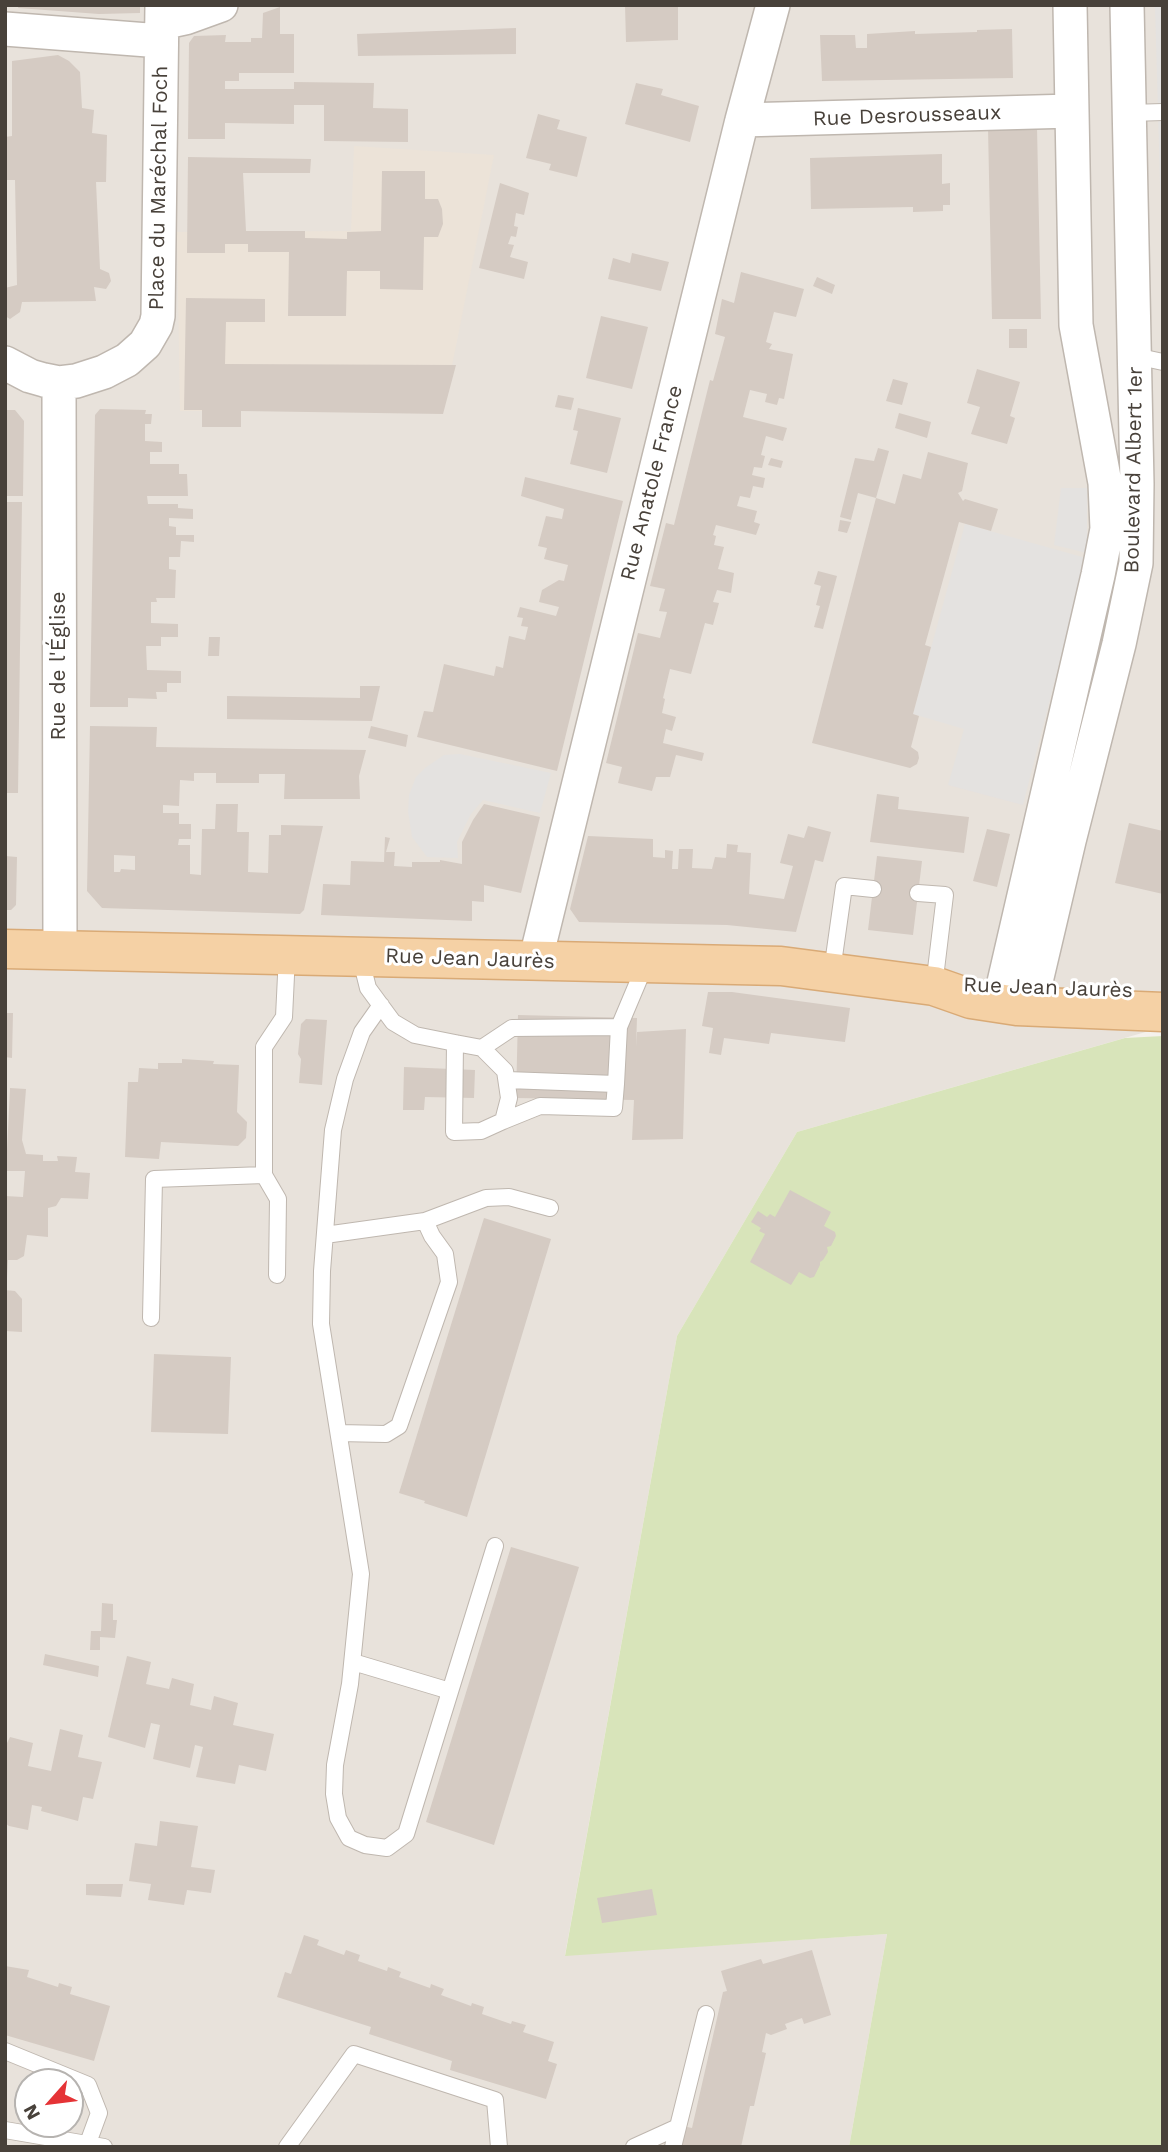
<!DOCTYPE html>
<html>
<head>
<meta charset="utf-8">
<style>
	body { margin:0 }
	#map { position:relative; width:1168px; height:2152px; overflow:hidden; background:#f5f1ec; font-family:"Work Sans",sans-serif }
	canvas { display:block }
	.frame { position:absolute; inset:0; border:7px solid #48413a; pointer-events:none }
	.north { position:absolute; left:14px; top:2068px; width:70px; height:70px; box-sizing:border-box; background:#fff; border:2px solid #b6b3b0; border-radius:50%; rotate:242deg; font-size:19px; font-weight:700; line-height:28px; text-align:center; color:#48413a }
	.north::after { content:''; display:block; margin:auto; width:24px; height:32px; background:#e53336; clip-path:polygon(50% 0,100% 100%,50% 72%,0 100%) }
</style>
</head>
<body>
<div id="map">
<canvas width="1168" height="2152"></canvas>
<div class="frame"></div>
<div class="north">N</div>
</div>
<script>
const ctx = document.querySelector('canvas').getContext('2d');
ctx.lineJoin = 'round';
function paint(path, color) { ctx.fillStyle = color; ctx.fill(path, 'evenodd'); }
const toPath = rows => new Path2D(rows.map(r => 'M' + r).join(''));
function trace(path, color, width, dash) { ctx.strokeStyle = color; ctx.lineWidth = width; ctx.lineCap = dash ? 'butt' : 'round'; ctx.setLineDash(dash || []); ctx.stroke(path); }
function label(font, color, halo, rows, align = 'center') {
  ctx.font = font + ' "Work Sans",sans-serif'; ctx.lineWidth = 6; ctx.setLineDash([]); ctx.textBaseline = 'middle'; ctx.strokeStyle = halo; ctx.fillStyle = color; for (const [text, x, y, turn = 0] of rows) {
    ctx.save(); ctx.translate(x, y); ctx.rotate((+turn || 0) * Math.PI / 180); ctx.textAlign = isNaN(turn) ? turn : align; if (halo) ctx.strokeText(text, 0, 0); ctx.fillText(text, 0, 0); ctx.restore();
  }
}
paint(toPath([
	[5,5,1163,5,1163,1027,797,1132,677,1336,565,1955,887,1934,849,2147,5,2147],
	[28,2082,70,2082,70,2124,28,2124]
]), '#e8e2db');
paint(toPath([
	[354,146,494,155,443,411,180,411,177,232,351,231]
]), '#ece3d8');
paint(toPath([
	[1163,1036,1163,2147,849,2147,887,1934,565,1956,677,1336,797,1132,1125,1038]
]), '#d8e4ba');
paint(toPath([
	[1155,5,1163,5,1163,291],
	[1061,488,1087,488,1087,553,1054,545],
	[965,524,1086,558,1023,805,948,785,964,729,913,714],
	[460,754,551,773,540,813,483,800,471,814,457,842,458,858,427,857,412,837,408,811,409,795,416,777,425,768,444,755]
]), '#e4e2e0');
paint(toPath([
	[19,5,140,5,140,13,99,14,18,8],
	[625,5,678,5,678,40,626,42],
	[280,7,280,34,294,34,294,73,239,73,239,81,225,81,225,89,294,89,294,82,374,83,373,108,408,109,408,142,324,141,324,105,294,105,294,124,225,123,225,139,188,139,189,43,194,36,226,35,225,42,251,42,251,38,262,38,263,13],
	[516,28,516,54,358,56,357,34],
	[1012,29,1013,78,822,81,820,35,855,35,856,48,867,48,867,34,915,31,915,34,977,32,977,30],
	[58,55,69,61,80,72,82,108,94,110,92,133,107,135,106,182,96,182,100,269,109,273,111,281,106,289,94,287,96,301,22,302,20,312,10,319,5,316,5,288,17,285,15,180,5,180,5,137,12,136,12,61],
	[636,83,663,89,661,95,699,106,690,142,625,124],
	[538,114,560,120,557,129,587,137,577,177,549,170,551,164,526,158],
	[1037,127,1041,319,992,319,988,128],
	[942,154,942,184,950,183,950,205,943,205,943,211,913,212,913,207,811,209,810,158],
	[188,157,311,159,310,173,243,173,246,231,305,231,305,238,347,239,347,232,381,231,382,171,425,171,425,199,438,199,442,209,443,224,438,237,424,237,423,290,380,289,380,271,347,271,346,316,288,316,289,252,248,252,248,244,225,244,225,253,187,253],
	[500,183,529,193,524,215,516,213,514,226,518,227,516,237,511,236,508,244,514,245,510,257,528,262,524,279,479,268],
	[632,253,669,262,661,291,608,279,613,258,630,263],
	[741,272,804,289,796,317,774,312,766,342,772,344,769,349,793,354,784,399,779,398,777,405,765,402,767,394,750,390,743,417,787,428,783,441,766,436,761,455,765,456,762,468,754,467,752,475,765,478,763,488,753,486,750,498,740,496,737,506,757,511,754,522,760,524,756,535,716,525,713,535,716,536,714,545,724,547,718,569,734,573,731,593,717,590,713,602,719,603,713,625,705,623,691,674,670,669,663,698,665,699,662,713,676,717,672,731,666,729,663,743,704,753,702,761,676,755,670,777,656,777,652,791,618,783,622,767,606,763,638,633,660,638,667,612,659,611,665,589,650,586,666,523,674,525,710,380,713,381,725,337,715,334,722,299,734,303],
	[817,277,835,285,832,294,813,286],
	[186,298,265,299,265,322,226,322,225,364,456,365,443,414,241,411,241,427,202,427,202,410,184,410],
	[601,316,648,327,632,389,586,378],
	[1009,329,1027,329,1027,348,1009,348],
	[977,369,1020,382,1010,416,1015,418,1007,444,971,434,980,407,967,403],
	[893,379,908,383,902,405,886,401],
	[558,395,574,398,571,410,555,407],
	[578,408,621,418,607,473,570,464,578,431,573,430],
	[100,409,146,410,145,414,152,414,151,424,145,424,145,441,162,442,162,452,150,452,150,464,179,464,179,474,187,474,188,496,147,496,148,504,178,504,178,508,193,509,193,519,169,518,169,526,176,527,176,535,194,535,194,542,181,541,180,557,169,557,169,569,176,570,175,598,156,598,157,602,151,602,151,623,178,624,178,637,161,637,161,646,146,646,147,670,181,671,181,683,167,683,167,692,156,692,157,699,128,698,128,707,90,707,95,415],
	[5,410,15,410,24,421,23,496,5,496],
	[899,413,931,422,927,438,895,428],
	[878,448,889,451,876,498,895,504,903,474,921,479,928,452,968,463,962,491,958,493,963,501,965,499,998,509,991,531,959,522,925,645,931,647,913,714,919,716,911,747,918,752,919,758,917,764,910,768,812,743,876,498,858,493,851,520,840,517,855,458,874,461],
	[771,458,783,461,781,468,768,465],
	[525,477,623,501,557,771,417,737,424,711,433,712,444,664,494,676,496,666,503,668,509,636,525,640,528,627,521,626,523,618,517,617,520,607,556,616,559,607,539,602,542,590,559,580,564,581,568,565,544,559,547,548,538,546,546,516,562,519,564,509,521,496],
	[5,502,22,502,18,793,5,793],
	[840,520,851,522,847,533,838,531],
	[818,571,837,576,823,629,814,627,820,606,816,605,821,586,814,584],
	[209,637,220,637,219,656,208,656],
	[360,686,380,686,372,721,227,719,227,696,360,698],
	[90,726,157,727,156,747,366,750,359,776,360,799,284,799,285,774,259,774,259,783,216,783,216,773,194,773,194,781,180,780,179,806,163,805,163,813,179,813,179,824,191,824,191,839,179,839,178,845,190,845,190,874,201,875,202,829,215,829,216,804,238,804,237,832,249,832,248,872,268,873,269,835,281,835,281,825,323,826,304,910,300,914,102,908,87,891],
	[114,855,135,856,135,870,121,869,120,872,114,872],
	[371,726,408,735,406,747,368,738],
	[877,794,899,797,898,809,969,817,964,853,870,842],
	[484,804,540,817,521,893,484,885,484,902,472,901,472,921,321,915,323,884,350,885,351,861,384,862,385,837,390,838,386,852,395,852,394,866,412,867,412,862,440,862,440,860,462,864,462,842,473,820],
	[1129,823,1163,831,1163,894,1115,883],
	[808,826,831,832,823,862,815,860,796,932,727,925,579,922,570,909,588,836,653,839,653,857,665,858,665,850,673,851,672,869,678,869,679,849,693,849,692,868,712,869,715,857,726,858,727,844,738,845,737,852,751,853,749,894,784,899,793,866,780,863,788,834,804,838],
	[987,829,1010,834,997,887,973,881],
	[5,856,17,857,16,905,11,910,5,910],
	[877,856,922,861,913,935,868,930],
	[708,992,732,992,850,1008,845,1042,771,1033,769,1044,724,1038,721,1055,709,1053,713,1028,702,1026],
	[5,1013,13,1013,12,1058,5,1057],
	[518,1015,637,1018,636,1047,637,1032,686,1029,683,1139,632,1140,634,1100,516,1098],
	[306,1019,327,1020,322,1085,299,1083,301,1059,298,1054,301,1024],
	[182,1059,214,1061,213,1064,239,1065,237,1112,247,1122,246,1138,238,1146,161,1142,159,1159,125,1157,128,1082,138,1082,139,1068,158,1069,158,1063,182,1063],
	[404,1067,475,1070,474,1098,425,1097,424,1110,403,1110],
	[10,1088,26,1089,22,1140,26,1154,43,1155,43,1161,58,1161,57,1156,77,1157,75,1172,90,1173,88,1199,61,1198,56,1206,48,1208,48,1237,27,1235,24,1256,17,1260,8,1260,7,1278,5,1278,5,1196,23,1197,25,1171,6,1171],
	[790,1190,831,1212,824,1226,835,1232,836,1236,831,1246,827,1247,828,1252,823,1260,820,1262,820,1265,814,1277,810,1278,799,1272,791,1285,750,1262,765,1234,759,1231,761,1228,751,1222,758,1211,767,1217,770,1214,775,1217],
	[484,1218,551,1239,467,1517,424,1503,425,1501,399,1493],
	[5,1290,15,1291,22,1299,22,1332,5,1331],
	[154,1354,231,1357,228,1434,151,1432],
	[511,1547,579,1567,494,1845,426,1822],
	[102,1603,113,1604,113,1620,117,1620,115,1638,100,1637,100,1650,90,1650,91,1631,101,1631],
	[45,1654,99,1666,98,1677,43,1665],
	[127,1656,151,1662,146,1684,169,1689,172,1678,194,1684,190,1705,211,1710,214,1696,238,1703,233,1725,274,1734,266,1771,239,1765,235,1784,196,1777,203,1747,195,1745,190,1768,153,1759,160,1725,151,1723,145,1748,108,1737],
	[60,1729,83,1735,78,1757,102,1762,93,1799,83,1797,78,1821,41,1811,42,1807,32,1805,28,1830,9,1826,5,1823,5,1747,10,1737,33,1743,28,1766,51,1771],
	[160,1821,198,1826,191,1867,215,1870,211,1893,187,1890,184,1905,148,1900,151,1884,129,1881,135,1843,157,1846],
	[86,1884,123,1884,121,1897,86,1895],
	[652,1889,657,1915,602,1923,597,1898],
	[304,1935,319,1940,317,1945,344,1955,346,1950,360,1955,358,1961,387,1971,388,1967,401,1972,399,1977,430,1988,431,1984,444,1989,441,1995,471,2006,472,2003,484,2007,482,2014,511,2024,512,2021,526,2025,523,2032,554,2042,548,2061,557,2064,546,2099,450,2070,452,2061,369,2034,371,2027,277,1997,285,1972,291,1974],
	[812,1950,831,2015,804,2024,802,2018,785,2024,787,2029,771,2035,766,2033,762,2052,766,2053,754,2106,750,2106,741,2147,677,2147,682,2126,692,2128,723,1992,727,1991,721,1971,761,1959,763,1964],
	[5,1966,29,1970,27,1977,58,1987,59,1983,72,1987,70,1994,110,2006,94,2061,5,2035]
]), '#d5cbc3');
const lane = toPath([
	[1130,113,1163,112],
	[1135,356,1163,362],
	[918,893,945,895,934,986],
	[360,956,368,988,393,1022,415,1035,455,1043,482,1048,505,1071,509,1098,503,1121,481,1131,454,1132,455,1043],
	[832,971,844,886,873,889],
	[381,1005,362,1032,345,1079,333,1130,322,1271,321,1324,361,1574,350,1684,335,1765,334,1794,338,1818,349,1838,365,1845,387,1848,406,1834,495,1546],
	[482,1048,512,1028,619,1027,646,963],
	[507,1080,616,1084,619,1027],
	[503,1121,540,1106,614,1108,616,1084],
	[425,1221,486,1198,509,1197,550,1208],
	[325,1235,425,1221,432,1236,445,1254,449,1282,399,1426,386,1434,339,1433],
	[277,1275,278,1199,264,1175,264,1047,284,1017,287,955],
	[151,1318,154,1179,264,1175],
	[353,1662,450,1691],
	[5,2051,88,2085,99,2113,88,2143],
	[5,2130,104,2147],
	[287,2147,354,2054,495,2100,499,2147],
	[634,2147,678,2127],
	[673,2147,706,2014]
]);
const street = toPath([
	[162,23,185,18,221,5],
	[5,29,161,41],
	[742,120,1072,111],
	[5,363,30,376,44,380,59,383,76,381,104,372,127,360,145,344,156,325,158,316,162,5],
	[59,383,60,950],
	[535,962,742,120,773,5],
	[999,1004,1098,575,1107,529,1105,483,1076,325,1070,5],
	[1030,1007,1069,841,1119,644,1136,563,1137,484,1127,5]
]);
const primary = toPath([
	[5,949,781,966,934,986,971,999,1017,1006,1163,1012]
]);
trace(lane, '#bfb7af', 18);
trace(street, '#bfb7af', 36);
trace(primary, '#d9aa76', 41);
trace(lane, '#fff', 16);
trace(street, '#fff', 33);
trace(primary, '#f5d1a5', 38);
label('21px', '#48413a', '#fff', [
	["Rue Desrousseaux",907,116,-2],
	["Place du Maréchal Foch",159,188,-89],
	["Boulevard Albert 1er",1134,470,-89],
	["Rue Anatole France",652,483,-76],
	["Rue de l'Église",59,666,-90],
	["Rue Jean Jaurès",470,959,2],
	["Rue Jean Jaurès",1048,988,2]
]);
</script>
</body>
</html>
